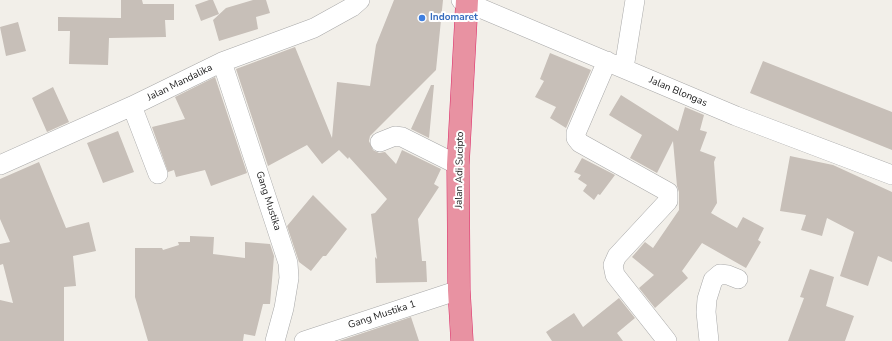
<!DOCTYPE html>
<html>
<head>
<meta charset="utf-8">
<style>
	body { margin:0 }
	canvas { display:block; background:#f2efe9 }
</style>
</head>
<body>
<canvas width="892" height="341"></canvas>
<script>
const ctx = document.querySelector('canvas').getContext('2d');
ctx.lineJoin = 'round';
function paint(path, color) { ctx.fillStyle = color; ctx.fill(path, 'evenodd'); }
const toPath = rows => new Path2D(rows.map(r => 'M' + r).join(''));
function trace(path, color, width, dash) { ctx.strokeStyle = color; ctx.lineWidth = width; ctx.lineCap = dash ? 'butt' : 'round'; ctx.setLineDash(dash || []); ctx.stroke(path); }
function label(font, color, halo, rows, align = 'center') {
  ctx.font = font + ' "Nunito Sans",sans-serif'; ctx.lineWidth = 4; ctx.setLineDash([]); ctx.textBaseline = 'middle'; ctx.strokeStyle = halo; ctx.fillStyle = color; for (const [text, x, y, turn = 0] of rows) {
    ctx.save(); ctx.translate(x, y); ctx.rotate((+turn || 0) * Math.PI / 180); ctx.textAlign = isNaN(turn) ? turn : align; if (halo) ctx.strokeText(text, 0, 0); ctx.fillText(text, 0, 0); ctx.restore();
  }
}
paint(toPath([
	[121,0,142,0,143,4,174,4,174,20,165,20,166,37,109,38,108,65,69,64,70,31,58,31,58,17,121,18],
	[209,0,213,0,219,14,201,21,195,5],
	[253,0,266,0,270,13,256,17,258,29,219,41,213,20,226,8],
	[394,0,443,0,436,70,370,136,369,141,373,150,379,153,385,152,396,164,402,150,441,169,434,184,439,187,418,219,422,261,426,261,427,282,376,283,375,257,377,259,371,214,375,213,387,199,349,157,348,159,339,150,322,164,307,145,268,166,236,69,295,47,332,138,337,82,370,86,376,45],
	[18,22,26,51,6,56,0,27],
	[550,53,591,70,566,128,550,118,556,107,535,97,544,81,540,79],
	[763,61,892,112,892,150,750,93],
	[215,77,247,173,211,186,205,170,176,177,174,170,168,172,152,127,185,119,175,97],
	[431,85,434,85,429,138,411,129],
	[53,87,69,122,47,132,32,98],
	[621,95,678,131,685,107,704,115,700,130,707,132,700,151,716,157,714,162,717,203,711,213,737,228,743,217,764,228,758,240,761,242,746,268,702,243,682,271,688,278,655,308,639,288,654,275,632,257,645,242,653,248,679,210,679,192,677,186,673,141,657,173,630,158,642,135,609,115],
	[118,131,134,172,103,183,87,143],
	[790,156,833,165,892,192,892,262,878,256,868,286,840,276,854,232,827,218,822,236,801,230,806,215,780,211],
	[582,158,615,175,600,195,598,194,594,200,583,191,587,185,578,179,581,175,574,172],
	[39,162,66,228,89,222,96,251,73,256,76,286,64,287,64,341,0,341,0,300,13,303,3,264,0,265,0,244,10,242,0,219,0,179],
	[313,195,347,229,326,256,323,256,311,271,299,262,287,226],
	[190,236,214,237,213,254,245,258,245,242,270,244,274,256,270,304,263,304,255,336,244,334,243,341,148,341,135,297,135,248,162,248,163,250,179,245,178,242,190,242],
	[810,269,834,277,826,306,854,316,845,341,788,341,804,298,800,297],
	[619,298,635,318,617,333,623,341,552,341,546,332,574,313,583,327],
	[411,317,419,341,339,341]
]), '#c7bfb8');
const street = toPath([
	[461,0,736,116,892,175],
	[607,61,576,133,576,138,580,143,668,192,668,201,617,256,613,265,615,275,667,341],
	[222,62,288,263,289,278,284,308,275,341],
	[624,68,635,0],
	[132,106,158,174],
	[380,142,395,136,402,137,458,165],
	[0,165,132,106,222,62,314,28,352,7,360,0],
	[304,341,459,290],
	[709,341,706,312,707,299,713,280,720,274,728,275,738,279]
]);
const highway = toPath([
	[462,341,459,290,458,165,467,0]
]);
trace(street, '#a9a9a9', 20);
trace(highway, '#dc2a67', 23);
trace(street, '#fff', 19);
trace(highway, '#e892a2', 22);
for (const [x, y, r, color] of [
	[422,18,4,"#3f7fe0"]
]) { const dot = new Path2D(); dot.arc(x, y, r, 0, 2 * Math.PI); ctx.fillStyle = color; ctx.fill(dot); trace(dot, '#fff', 1.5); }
label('bold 10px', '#366cbe', '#fff', [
	["Indomaret",430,18]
], 'left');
label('10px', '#222', '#fff', [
	["Jalan Mandalika",180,83,-26],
	["Jalan Blongas",678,92,23],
	["Jalan Adi Sucipto",460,170,-89],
	["Gang Mustika",268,201,72],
	["Gang Mustika 1",382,315,-18]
]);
</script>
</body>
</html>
